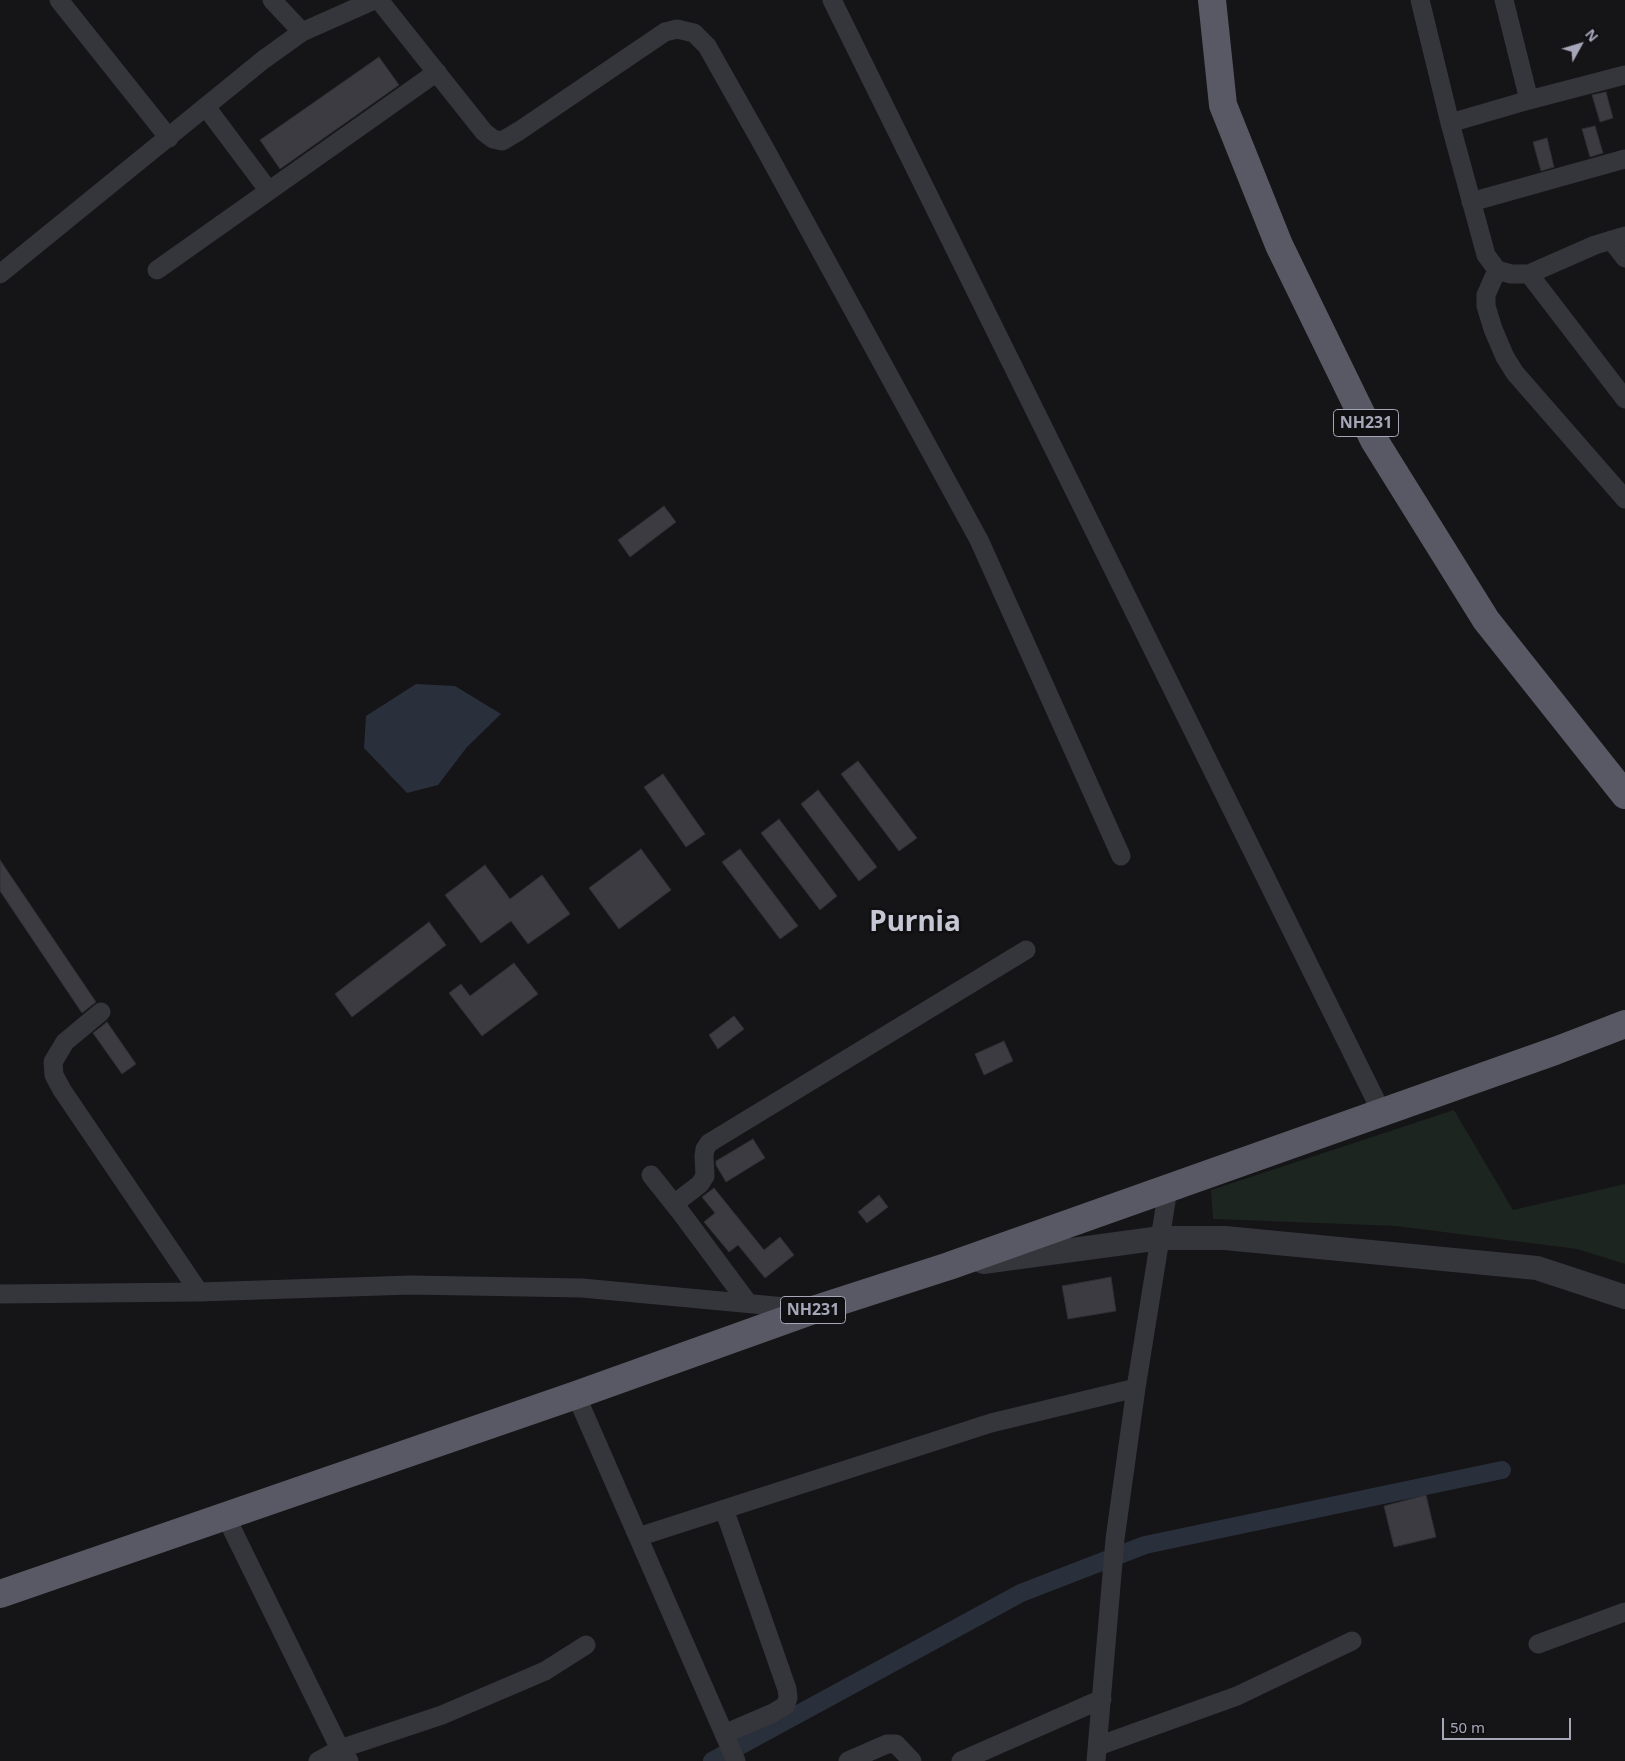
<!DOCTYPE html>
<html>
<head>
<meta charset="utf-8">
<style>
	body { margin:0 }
	#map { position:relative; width:1625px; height:1761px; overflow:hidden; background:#151416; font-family:"Noto Sans",sans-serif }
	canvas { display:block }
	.north { position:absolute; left:1555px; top:20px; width:50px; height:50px; -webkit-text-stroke:4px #100f11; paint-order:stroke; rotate:51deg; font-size:14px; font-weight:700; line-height:20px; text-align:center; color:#a5a7b8 }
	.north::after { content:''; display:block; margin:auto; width:18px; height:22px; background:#a5a7b8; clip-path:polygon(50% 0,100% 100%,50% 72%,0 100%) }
	.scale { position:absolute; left:1442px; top:1718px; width:129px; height:22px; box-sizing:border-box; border:2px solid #a5a7b8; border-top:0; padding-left:6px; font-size:15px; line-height:18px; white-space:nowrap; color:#a5a7b8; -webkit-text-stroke:4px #100f11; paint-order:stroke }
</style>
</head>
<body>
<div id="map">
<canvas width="1625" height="1761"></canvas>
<div class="north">N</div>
<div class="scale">50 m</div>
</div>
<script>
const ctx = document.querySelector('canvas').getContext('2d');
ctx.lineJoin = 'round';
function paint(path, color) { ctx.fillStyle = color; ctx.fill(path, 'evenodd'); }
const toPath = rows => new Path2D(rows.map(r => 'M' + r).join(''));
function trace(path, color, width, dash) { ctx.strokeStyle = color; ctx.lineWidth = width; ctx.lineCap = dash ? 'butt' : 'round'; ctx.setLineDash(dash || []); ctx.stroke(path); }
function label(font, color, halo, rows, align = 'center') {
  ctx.font = font + ' "Noto Sans",sans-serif'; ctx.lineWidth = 5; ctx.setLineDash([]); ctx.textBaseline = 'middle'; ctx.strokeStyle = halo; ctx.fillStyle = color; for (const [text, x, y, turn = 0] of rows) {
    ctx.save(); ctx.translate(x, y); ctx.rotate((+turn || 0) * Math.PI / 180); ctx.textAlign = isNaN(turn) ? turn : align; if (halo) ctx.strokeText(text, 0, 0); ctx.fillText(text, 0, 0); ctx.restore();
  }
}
paint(toPath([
	[1454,1110,1513,1210,1625,1184,1625,1264,1577,1249,1396,1226,1213,1219,1211,1190]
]), '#1c251f');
paint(toPath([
	[416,684,455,686,501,714,467,747,438,785,407,793,364,748,366,716]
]), '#29303c');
trace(toPath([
	[712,1761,1021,1593,1145,1545,1502,1470]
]), '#29303c', 18);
const building = toPath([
	[379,57,399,85,280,169,260,140,379,57],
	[1606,92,1613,118,1600,122,1592,95,1606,92],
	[1595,126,1603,153,1590,157,1582,129,1595,126],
	[1547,138,1554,167,1541,171,1533,142,1547,138],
	[664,506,676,522,630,557,618,540,664,506],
	[858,761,917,838,899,851,841,774,858,761],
	[663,774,705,834,686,847,644,787,663,774],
	[818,790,877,867,859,881,801,804,818,790],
	[779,819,837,896,820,910,761,833,779,819],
	[641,849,671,890,619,929,589,888,641,849],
	[740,849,798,926,780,939,722,862,740,849],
	[0,860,96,1002,82,1013,0,891,0,860],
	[485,865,510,899,542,875,570,914,528,944,511,921,481,943,445,895,485,865],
	[429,922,446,945,352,1017,335,994,429,922],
	[514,963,538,994,482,1036,449,993,461,984,470,996,514,963],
	[734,1016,744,1029,718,1049,709,1035,734,1016],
	[107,1022,136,1064,122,1074,93,1033,107,1022],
	[1004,1041,1013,1061,984,1075,975,1054,1004,1041],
	[753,1139,765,1158,726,1182,716,1165,716,1161,753,1139],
	[714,1188,764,1250,780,1237,794,1255,765,1278,738,1245,729,1252,704,1222,715,1213,702,1197,714,1188],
	[879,1195,888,1207,867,1223,858,1212,879,1195],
	[1111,1277,1116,1311,1068,1319,1062,1286,1111,1277],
	[1426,1495,1436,1537,1394,1547,1384,1506,1426,1495]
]);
paint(building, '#3c3b42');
trace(building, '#2f2e33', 1);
trace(toPath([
	[59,0,169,138],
	[272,0,302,32],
	[379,0,484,132,493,139,502,141,519,131,665,32,677,29,694,33,707,46,764,147,979,540,1121,856],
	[832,0,1382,1113],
	[1420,0,1450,123,1529,100,1625,75],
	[1504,0,1529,100],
	[206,107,269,191],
	[1450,123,1486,255,1497,270,1511,274,1529,274],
	[1471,202,1625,159],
	[1625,236,1595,245,1529,274,1625,399],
	[1611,240,1625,258],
	[157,270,437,72],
	[1497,270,1486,295,1486,306,1493,329,1505,357,1515,373,1625,499],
	[0,274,263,60,302,32,374,0],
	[101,1012,65,1042,53,1062,54,1075,62,1090,199,1292],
	[651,1175,682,1214,748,1303],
	[674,1204,700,1184,705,1176,704,1156,705,1149,709,1143,1026,950],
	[0,1294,199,1292,411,1285,582,1288,807,1309],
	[576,1395,736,1761],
	[724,1509,787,1689,788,1697,786,1705,773,1713,724,1734],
	[225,1515,340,1749,349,1761],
	[638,1537,991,1423,1136,1388],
	[1538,1644,1625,1612],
	[1098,1746,1237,1696,1352,1641],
	[318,1761,340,1749,442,1715,545,1671,586,1645],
	[848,1761,887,1744,896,1744,912,1761],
	[961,1761,1102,1699],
	[1096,1761,1115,1539,1136,1388,1168,1189]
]), '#35353c', 19);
trace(toPath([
	[983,1262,1161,1238,1225,1238,1537,1268,1625,1297]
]), '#35353c', 24);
trace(toPath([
	[1212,0,1223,105,1279,245,1374,440,1486,620,1625,795],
	[0,1594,576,1395,816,1309,949,1266,1555,1051,1625,1024]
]), '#585964', 28);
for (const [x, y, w] of [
	[1366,423,65],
	[813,1310,65]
]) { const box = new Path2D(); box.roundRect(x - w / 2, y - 13.5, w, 27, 4); ctx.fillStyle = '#100f11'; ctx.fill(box); trace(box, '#a5a7b8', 1); }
label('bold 16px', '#a5a7b8', null, [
	["NH231",1366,423],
	["NH231",813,1310]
]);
label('bold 28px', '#c6c7d4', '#100f11', [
	["Purnia",915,923]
]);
</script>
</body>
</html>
